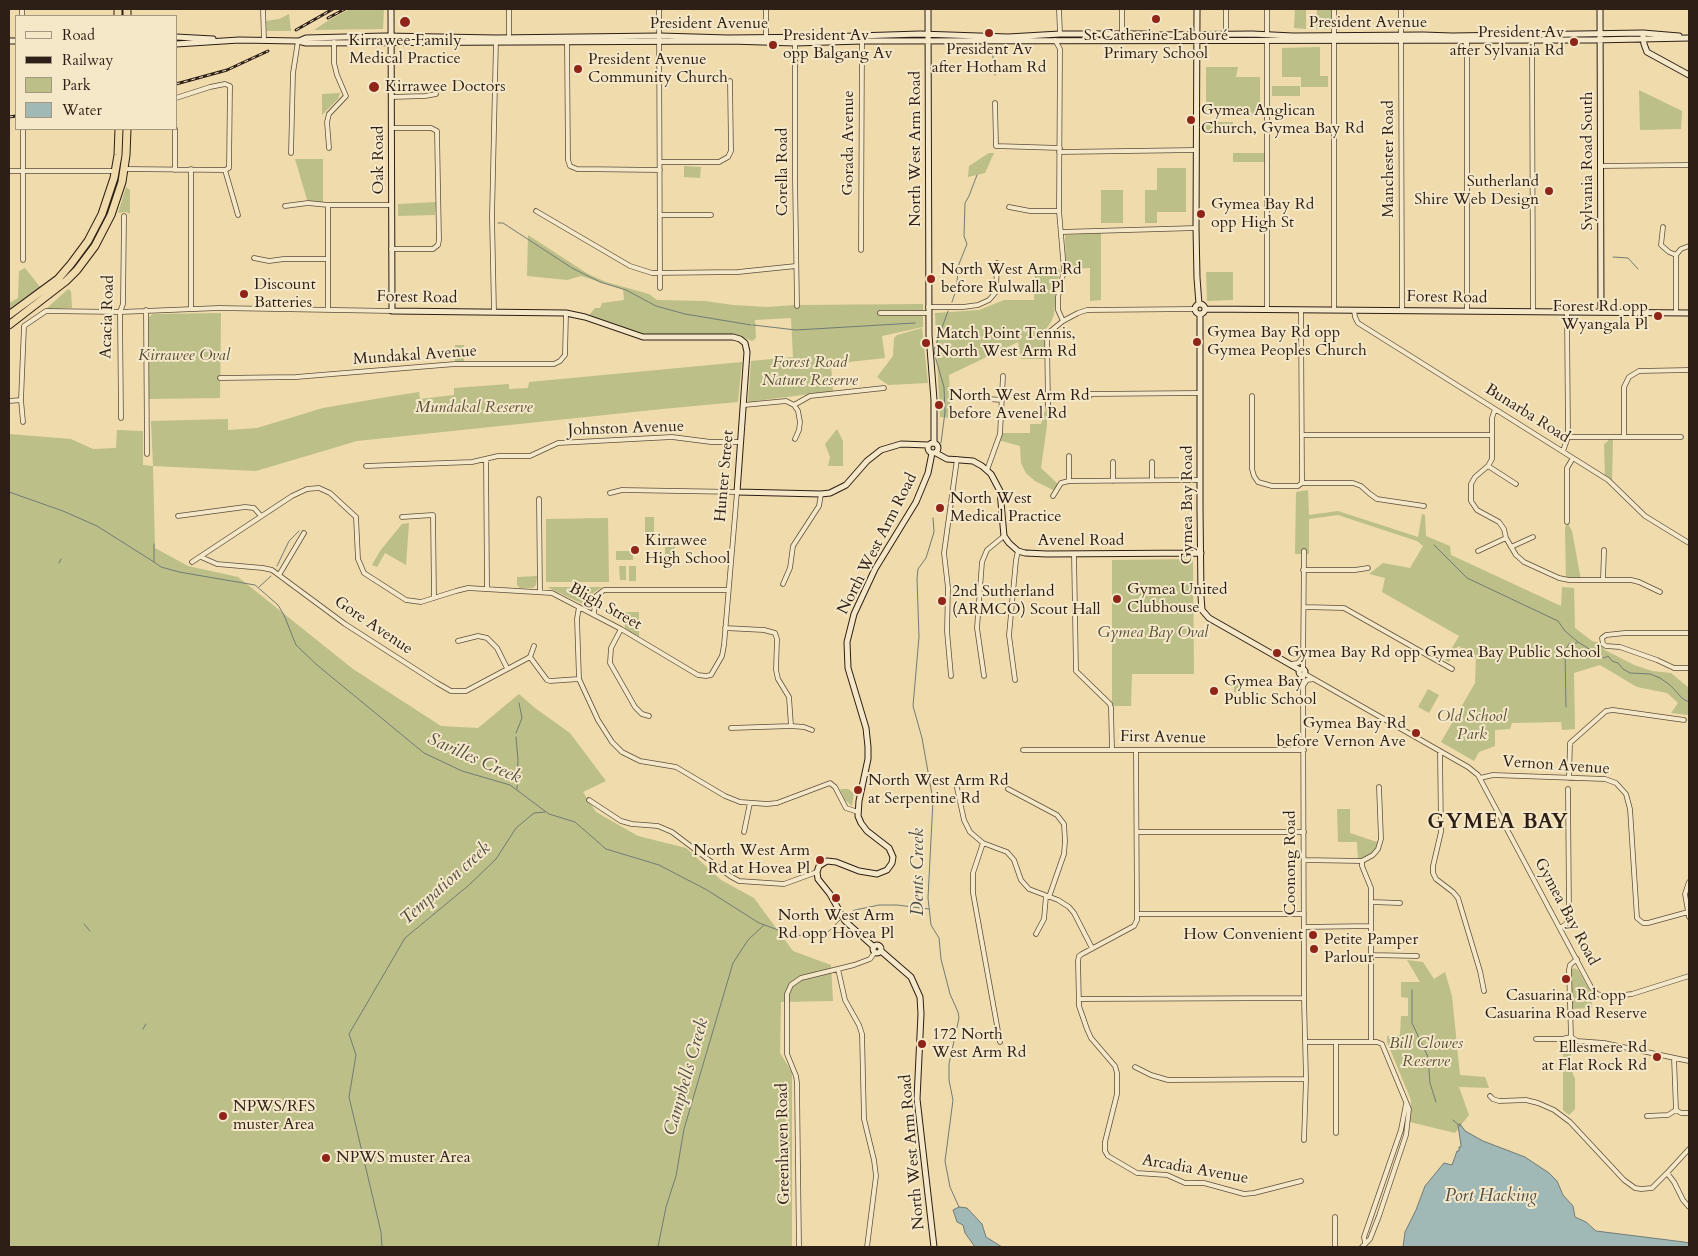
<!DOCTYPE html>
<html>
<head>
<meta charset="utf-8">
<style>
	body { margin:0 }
	#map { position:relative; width:1698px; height:1256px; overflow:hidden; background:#efdbac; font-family:Cardo,serif }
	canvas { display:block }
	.frame { position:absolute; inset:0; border:10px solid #2e1f16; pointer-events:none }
	.legend { position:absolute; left:15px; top:15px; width:162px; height:115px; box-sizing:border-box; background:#f5e8c9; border:1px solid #a59881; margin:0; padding:6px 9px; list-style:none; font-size:15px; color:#2e1f16 }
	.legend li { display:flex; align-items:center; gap:10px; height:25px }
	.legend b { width:25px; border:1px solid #a59881 }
</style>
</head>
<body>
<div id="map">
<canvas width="1698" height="1256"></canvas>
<div class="frame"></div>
<ul class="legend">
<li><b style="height:6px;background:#f5e8c9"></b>Road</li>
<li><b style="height:6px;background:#2e1f16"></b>Railway</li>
<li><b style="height:14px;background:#bcbf87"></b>Park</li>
<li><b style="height:14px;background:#a0b8b6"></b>Water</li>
</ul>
</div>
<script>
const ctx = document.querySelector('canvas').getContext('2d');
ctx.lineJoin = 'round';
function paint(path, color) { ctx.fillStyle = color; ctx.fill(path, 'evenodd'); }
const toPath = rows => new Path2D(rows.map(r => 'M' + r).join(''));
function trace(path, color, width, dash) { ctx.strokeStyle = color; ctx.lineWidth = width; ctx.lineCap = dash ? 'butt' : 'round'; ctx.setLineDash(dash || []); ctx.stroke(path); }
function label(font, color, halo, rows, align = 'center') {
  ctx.font = font + ' Cardo,serif'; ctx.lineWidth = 4; ctx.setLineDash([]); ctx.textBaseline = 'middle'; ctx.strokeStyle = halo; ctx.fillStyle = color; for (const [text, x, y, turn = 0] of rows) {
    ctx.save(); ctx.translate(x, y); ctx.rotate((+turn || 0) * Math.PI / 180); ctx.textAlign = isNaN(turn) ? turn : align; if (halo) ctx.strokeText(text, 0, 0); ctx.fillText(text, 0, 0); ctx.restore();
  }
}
paint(toPath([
	[350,9,384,9,383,29,314,30,329,20],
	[1295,9,1306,9,1306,29,1294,28],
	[1317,9,1331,9,1331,29,1316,29],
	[289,14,291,31,267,31,266,21,279,19],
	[1320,47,1320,76,1328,76,1328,87,1301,87,1301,77,1282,77,1282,48],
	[1206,67,1238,67,1236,77,1260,77,1260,116,1235,115,1235,110,1206,111],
	[1272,86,1300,86,1300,96,1272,96],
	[1639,90,1682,111,1681,129,1640,130],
	[340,93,338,99,322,115,322,94],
	[1206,122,1233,122,1233,134,1206,134],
	[989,153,994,153,985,173,968,177,969,166],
	[1233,153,1267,153,1267,162,1233,162],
	[295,159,323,159,323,203,308,203],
	[684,166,701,167,700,178,684,177],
	[1157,168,1186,168,1186,212,1157,212,1157,223,1145,223,1145,190,1157,190],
	[126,187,130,190,130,214,126,212,118,213],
	[1101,190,1123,190,1123,223,1101,223],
	[436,202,435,215,398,216,398,204],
	[1101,233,1101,300,1090,301,1090,268,1066,269,1065,235],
	[528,235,588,274,606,282,649,294,657,300,705,301,733,305,767,307,795,305,923,304,923,327,882,336,885,358,831,364,833,391,748,402,751,361,793,357,791,318,755,320,756,338,752,341,738,335,643,335,589,315,595,308,600,308,602,303,624,300,623,289,581,276,567,280,527,276],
	[25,268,40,287,9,309,9,303,18,298,19,271],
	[1035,269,1060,269,1056,291,1054,315,1051,322,1044,332,1045,359,1021,359,1018,342,949,375,951,418,940,417,935,313,979,310,1004,300,1034,300],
	[1206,272,1233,272,1233,300,1207,301],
	[68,289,71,291,72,308,46,309],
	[221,313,220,398,147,399,149,317,153,314],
	[922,328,928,383,888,385,877,377,893,356,894,338,897,335],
	[455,345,464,345,464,364,455,364],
	[742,362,738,402,662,409,357,441,256,471,153,466,155,548,188,566,238,577,353,669,441,726,478,728,519,694,535,708,570,733,606,781,583,792,596,812,638,836,686,848,721,880,754,898,793,951,831,965,833,1001,781,1002,780,1053,792,1072,792,1247,9,1247,9,434,71,439,93,449,116,448,117,430,143,431,143,465,153,466,151,421,228,419,228,430,257,428,323,408,387,397,419,392,420,399,454,395,454,388,509,384,509,389,528,388,529,382],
	[1045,410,1047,411,1047,425,1041,468,1059,485,1055,491,1035,481,1026,473,1021,463,1020,446,998,440,1000,433,1030,433,1030,424,1041,424],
	[837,429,843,441,843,466,828,466,830,457,825,444],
	[1610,437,1613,437,1612,483,1605,478,1604,444,1608,441],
	[1308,490,1309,515,1338,511,1418,537,1422,514,1425,515,1426,536,1450,546,1451,555,1561,606,1562,587,1574,588,1575,628,1592,641,1600,643,1605,650,1634,665,1652,671,1671,673,1689,688,1689,714,1687,715,1671,713,1678,703,1667,693,1637,687,1600,665,1574,673,1575,729,1562,730,1561,722,1512,723,1510,729,1495,730,1495,746,1479,752,1474,761,1441,742,1475,683,1476,659,1467,651,1458,646,1449,662,1445,660,1459,636,1382,592,1385,578,1369,574,1383,563,1410,568,1423,546,1417,541,1338,515,1309,519,1309,554,1295,554,1296,492],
	[645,517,654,517,654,536,645,536],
	[608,518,609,582,546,582,546,519],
	[1567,522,1572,531,1581,580,1566,580,1565,528],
	[409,523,406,565,385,553,377,567,372,565,380,551,402,524],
	[665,537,675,537,675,556,665,556],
	[616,551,633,551,633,560,616,560],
	[1193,559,1194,674,1132,674,1131,706,1113,706,1112,704,1112,560],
	[619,566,626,566,626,580,620,580],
	[629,566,636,566,636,581,629,581],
	[537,576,536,585,533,588,520,588,517,585,517,577],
	[547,587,602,587,593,593,591,608],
	[624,612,639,612,639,640,625,631],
	[1234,678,1241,678,1242,693,1234,692],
	[1428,689,1439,695,1429,713,1418,707],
	[840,789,848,789,852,792,854,792,852,806,845,800],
	[1337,809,1350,809,1350,833,1380,843,1373,855,1358,861,1357,842,1338,842],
	[1407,960,1423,962,1434,979,1445,972,1452,996,1460,1075,1485,1077,1489,1088,1459,1087,1469,1115,1461,1125,1466,1131,1483,1141,1495,1146,1452,1165,1457,1151,1459,1151,1459,1147,1461,1146,1459,1128,1455,1133,1410,1122,1411,1100,1387,1042,1387,1036,1400,1035,1401,1016,1408,1016,1408,998,1401,997,1401,982,1420,982],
	[1574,968,1578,970,1591,993,1592,1008,1571,1009,1571,970],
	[1563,1048,1571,1048,1571,1068,1574,1077,1575,1078,1575,1109,1569,1115,1563,1110]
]), '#bcbf87');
const water = toPath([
	[1460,1124,1465,1131,1483,1141,1525,1157,1549,1173,1557,1181,1563,1195,1573,1206,1575,1217,1586,1222,1596,1231,1684,1242,1689,1243,1689,1247,1403,1247,1405,1232,1416,1210,1425,1186,1444,1163,1452,1165,1457,1151,1459,1151,1459,1147,1461,1147,1461,1145,1458,1125,1460,1124],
	[959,1207,967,1208,982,1224,986,1237,1002,1247,975,1247,965,1233,963,1225,957,1222,953,1210,959,1207]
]);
paint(water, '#a0b8b6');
trace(water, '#727b76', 1);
trace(toPath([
	[992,49,995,75],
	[498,223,503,223,572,268,600,282,626,290,656,306,685,314,751,325],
	[1613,257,1628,258,1638,269],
	[952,302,956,290,959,264,967,244,964,236,965,203,969,196,977,175],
	[753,325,796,330,915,323],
	[941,443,945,412,944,387,935,356,934,350,948,311],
	[9,492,63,511,97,526,154,562],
	[933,518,934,532,926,558,918,569,917,579,919,637,913,706,922,738,933,800,928,898,931,925,939,938,941,959,950,994,958,1012,959,1018,949,1064,949,1080,953,1100,945,1161,950,1187,959,1207],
	[154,544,154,562,161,567,179,572,255,585,262,591,278,605,284,615,296,645,317,665,424,753,462,771,510,785,549,814,575,822,606,849,659,865,707,890,759,923,792,935,812,936,827,933,841,919],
	[1434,545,1467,578,1558,621,1565,631,1578,642,1604,658,1608,656,1612,661,1618,663,1623,669,1630,673,1650,674,1660,678,1670,685,1683,699,1689,702],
	[59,563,61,559],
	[277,566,289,541,299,531],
	[259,587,271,576],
	[1566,707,1565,650,1569,644,1577,643],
	[516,733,522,718,519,703],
	[516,737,518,760,517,789],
	[844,917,855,910,879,905,897,905,929,909],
	[84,924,90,931],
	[1412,990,1412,1023,1428,1057,1430,1083,1436,1102],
	[143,1029,146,1024],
	[1453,1120,1460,1126],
	[382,1247,381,1232,349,1097,356,1055,349,1034,405,938,469,885,496,859,516,828,534,813,545,812],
	[658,1247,666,1207,676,1176,684,1129,733,963,748,940,764,925]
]), '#727b76', 1);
const street = toPath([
	[263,9,264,40],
	[509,9,509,40],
	[659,9,660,288],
	[766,9,766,37],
	[1059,9,1060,34],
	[1267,9,1267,35],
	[1334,9,1334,36],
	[1401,9,1401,34],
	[22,16,22,9],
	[1122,34,1122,9],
	[1226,34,1226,9],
	[1055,40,1060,49,1059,211,1064,270,1058,297,1058,310,1063,321],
	[1401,40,1402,310],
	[1467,40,1467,311],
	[1532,40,1533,312],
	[567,42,568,160,570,166,577,169,660,170],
	[795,43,795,177,797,306],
	[391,97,425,96,436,94],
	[995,103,996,146,1060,148],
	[23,129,23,260],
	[175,129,175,170],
	[329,148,327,122,329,114,346,96,337,75,334,63,334,42],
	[1059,152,1196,150],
	[291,153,293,73,298,41],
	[660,162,719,162,728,157,731,151,730,81],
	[1600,166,1689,165],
	[124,169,225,170,229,168,230,86,225,84,210,87,176,98],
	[191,169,191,309],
	[225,170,238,215],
	[9,171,116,171],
	[285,206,308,203,328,205],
	[1009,207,1030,211,1059,211],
	[536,211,630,266,652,273,738,272,796,266],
	[660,215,711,215],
	[1663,227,1661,245,1669,252,1676,255],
	[1061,232,1196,228],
	[391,249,433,249,438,245,439,240,437,131,431,128,391,128],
	[861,250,862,41],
	[254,258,269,261,284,259,328,259],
	[928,307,963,307,978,305,989,300,996,292,997,263],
	[328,309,328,205,391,205],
	[1334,309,1334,40],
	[146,310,147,454],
	[1267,310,1267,40],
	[1301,310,1302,483],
	[1354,310,1355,317,1358,323,1608,480,1645,516,1689,543],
	[494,312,492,217,496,40],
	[880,313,928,313],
	[1676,313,1676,255,1681,249,1689,246],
	[220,378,296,377,455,364,554,364,560,361,565,355,566,313],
	[1252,396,1252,469,1254,476,1258,482,1272,486,1298,486,1302,483,1353,483,1361,486,1370,494,1377,499,1424,506],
	[1089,397,1090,394,1200,393],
	[974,398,1002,400],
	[9,401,21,400],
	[744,405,786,401,794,405,798,411,800,422,799,430,795,439],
	[794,405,810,396,884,388],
	[1048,407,1047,334,1063,321,1078,313,1087,310,1195,309],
	[1495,409,1492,418,1492,459,1488,466,1475,477,1471,484,1471,501,1477,510,1499,522,1504,529,1506,538,1516,555,1524,562,1559,578,1569,580,1631,580,1639,582,1660,592],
	[121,418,120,312,123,304,124,216],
	[23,422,21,400,24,326,46,311,120,312,219,308,392,311],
	[1302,435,1492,435],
	[1624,436,1624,387,1629,377,1639,371,1689,370],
	[1568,437,1681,437],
	[1563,451,1568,437,1567,313],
	[486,459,487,588],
	[1113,462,1113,481],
	[1152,462,1152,480],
	[366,466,472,462,498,456,530,456,558,443,672,437,711,442,740,442],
	[1488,466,1516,484],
	[987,470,1000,434,1003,376],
	[1069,481,1069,456],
	[1053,496,1061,483,1069,481,1200,480],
	[539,499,540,592],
	[178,516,245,507,254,508,261,516],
	[402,517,433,515,434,598],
	[1567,522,1567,468,1573,458],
	[1511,547,1533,537],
	[1478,551,1506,538],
	[1074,554,1076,671,1110,704,1111,708,1112,750],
	[201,557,217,564,263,568,272,570,345,624,437,683,451,691,466,691,530,657,547,680,550,681,579,679],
	[192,562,292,496,307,489,319,488,330,493,356,517,358,559,364,573,406,600,421,602,456,591,468,588,552,593,621,629,698,675,706,676,711,675,722,656,724,645,737,492,622,490,610,493],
	[1303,570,1355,570,1368,568],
	[279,575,304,533],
	[1603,579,1604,550],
	[783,584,790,568,793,546,819,506,821,494],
	[579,607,577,619,579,679,598,720,612,742,622,752,640,761,676,767,725,796,740,802,767,804,777,803,830,783,835,787,846,808,858,812],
	[1304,607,1344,608,1452,669],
	[594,615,595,597,604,590,728,590],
	[725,628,764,630,775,633,777,639,776,670,778,679,789,697,791,726,804,727,812,730],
	[621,629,611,648,610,663,635,707,642,714,649,716],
	[1689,633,1625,633,1606,635,1602,638,1603,644,1606,646,1620,647,1657,660,1674,668,1689,668],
	[458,641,478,636,487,638,497,648,507,668],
	[530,657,534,646],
	[1291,664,1298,663,1303,657],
	[1303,669,1304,551],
	[1305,674,1468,767,1478,775,1591,987,1597,994,1608,997,1632,994,1689,976],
	[951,676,947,631,948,588,944,553,957,459],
	[984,676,977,628,982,562,987,550,1004,536],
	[1303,676,1304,998,1306,1079,1304,1140],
	[1015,680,1009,635,1016,560,1018,551],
	[1303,686,1307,680,1314,679],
	[731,728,791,726],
	[1023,750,1304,750],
	[1136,751,1137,920,1134,926,1082,954,1079,956,1078,961,1079,1006,1087,1029,1091,1038,1115,1066,1117,1073,1117,1094,1105,1142,1105,1151,1108,1156,1137,1173,1167,1175,1185,1183,1204,1183,1244,1194,1254,1193,1301,1181],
	[1440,751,1441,832,1433,866,1433,873,1436,879,1453,892,1458,898,1480,971,1484,991],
	[1480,778,1493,775,1605,779,1616,783,1626,794,1630,809,1637,918,1643,923,1648,923,1688,912],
	[1569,778,1570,743,1606,711,1613,710,1684,720],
	[957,788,964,820,970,832,983,843,1007,852,1014,860,1021,880,1029,889,1058,900,1069,907,1074,913,1092,948],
	[1008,789,1057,815,1064,824,1065,841,1064,854,1049,897],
	[589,800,621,821,632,824,658,826,672,832,730,876,739,881,784,884,817,872],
	[744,832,750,803],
	[1137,832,1304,832],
	[983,843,973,873,973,893,1000,1042],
	[1304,860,1362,861,1373,855,1378,849,1381,839,1379,787],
	[1362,861,1362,866,1371,888,1371,1042],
	[1689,882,1685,894,1689,917],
	[1371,902,1400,903],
	[1138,914,1304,914],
	[1304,927,1371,926],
	[1560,928,1566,924,1569,916,1568,789],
	[1036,934,1044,919,1046,896],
	[1372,955,1417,956],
	[838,969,845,1000,859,1025,862,1034,864,1119,874,1160,876,1176,867,1247],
	[1079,999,1304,998],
	[1571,1037,1569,970,1570,965,1577,959],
	[1536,1039,1562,1039,1571,1037,1577,1041,1604,1043,1689,1061],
	[1305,1042,1377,1042,1382,1044,1409,1109,1406,1135,1379,1216,1370,1239,1362,1247],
	[1336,1042,1336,1133],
	[1674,1058,1676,1110,1681,1113,1689,1113],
	[1135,1067,1151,1075,1168,1080,1306,1079],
	[1490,1096,1493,1099,1499,1101,1526,1100,1538,1103,1554,1110,1570,1122,1624,1180,1635,1188,1641,1189,1652,1188,1667,1173],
	[1647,1116,1668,1115,1676,1110],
	[1689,1149,1667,1173,1674,1182,1683,1200,1689,1207],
	[1335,1217,1335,1247],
	[1365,1243,1364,1237,1401,1130,1406,1104],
	[799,1247,797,1083,796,1076,787,1054,787,994,791,985,801,978,854,965,870,959,875,952]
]);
const secondary = toPath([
	[391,9,392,311,566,313,585,317,643,337,733,337,740,339,745,343,747,352,737,492,821,494,830,493,846,485,867,461,881,450,901,444,928,445],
	[928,9,929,335,934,400,934,443],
	[1197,9,1196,228,1197,278,1199,304],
	[1600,9,1601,312],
	[1643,36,1644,44,1647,52,1689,75],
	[176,37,213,39],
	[9,41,16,41],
	[299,41,306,38,385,36,496,38,660,36,728,38,824,37,920,34,1008,37,1060,34,1145,34,1159,35,1252,34,1293,36,1423,35,1452,36,1643,33,1679,36],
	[176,44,239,40,298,41,306,43,730,41,795,43,862,41,1593,40,1689,38],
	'1195 309a5 5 0 1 1 10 0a5 5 0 1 1-10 0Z',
	[1205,309,1689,313],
	[1200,314,1200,508,1201,596,1202,610,1209,618,1300,670],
	'928 448a5 5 0 1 1 10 0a5 5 0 1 1-10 0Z',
	[936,453,947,459,973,461,982,466,991,474,1000,491,1004,536,1009,543,1018,551,1025,553,1047,554,1201,553],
	'1299 672a3 3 0 1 1 6 0a3 3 0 1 1-6 0Z',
	'873 949a4 4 0 1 1 8 0a4 4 0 1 1-8 0Z',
	[874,947,845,921,830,894,818,879,817,872,819,866,827,861,836,862,859,871,877,874,887,870,892,863,893,857,889,848,867,831,861,823,858,816,859,801,868,759,868,747,866,728,848,668,847,642,854,614,875,569,916,502,928,473,932,453],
	[881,951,911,977,920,997,921,1014,917,1099,934,1247]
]);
const highway = toPath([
	[127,9,127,16],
	[118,16,118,9],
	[9,315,58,279,71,264,88,241,102,214,114,178,118,155,119,129],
	[9,325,66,281,77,270,95,246,111,215,122,182,126,155,127,129]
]);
trace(street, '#5e4e3c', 5.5);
trace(secondary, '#2e1f16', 7);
trace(highway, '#2e1f16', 9);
trace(street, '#f5e8c9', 4);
trace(secondary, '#f5e8c9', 5);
trace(highway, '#efdbac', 7);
const rail = toPath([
	[328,18,345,9],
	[296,30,333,9],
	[176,84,227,70,268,51],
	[9,117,16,116]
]);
trace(rail, '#2e1f16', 3);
trace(rail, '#f5e8c9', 1, [4]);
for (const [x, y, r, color] of [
	[1156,19,5,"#8f2418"],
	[405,22,6,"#8f2418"],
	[989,33,5,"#8f2418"],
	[1574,42,5,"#8f2418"],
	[773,45,5,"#8f2418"],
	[578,69,5,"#8f2418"],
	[374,87,6,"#8f2418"],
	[1191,120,5,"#8f2418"],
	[1549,191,5,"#8f2418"],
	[1201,214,5,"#8f2418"],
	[931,279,5,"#8f2418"],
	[244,294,5,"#8f2418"],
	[1658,316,5,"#8f2418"],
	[1197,342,5,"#8f2418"],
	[926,343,5,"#8f2418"],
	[939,405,5,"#8f2418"],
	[940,508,5,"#8f2418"],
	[635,550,5,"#8f2418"],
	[1117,599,5,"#8f2418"],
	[942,601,5,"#8f2418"],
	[1277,653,5,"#8f2418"],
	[1214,691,5,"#8f2418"],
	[1416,733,5,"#8f2418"],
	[858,790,5,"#8f2418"],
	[820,860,5,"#8f2418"],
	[836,898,5,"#8f2418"],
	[1313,935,5,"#8f2418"],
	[1314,949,5,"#8f2418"],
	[1566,979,5,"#8f2418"],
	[922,1044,5,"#8f2418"],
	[1657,1057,5,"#8f2418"],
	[223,1116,5,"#8f2418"],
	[326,1158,5,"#8f2418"]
]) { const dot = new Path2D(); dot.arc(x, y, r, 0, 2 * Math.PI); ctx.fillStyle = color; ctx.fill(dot); trace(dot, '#f5e8c9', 2); }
label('16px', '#2e1f16', '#f5e8c9', [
	["President Avenue",1368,23],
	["President Avenue",709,24],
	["Gorada Avenue",849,143,-90],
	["North West Arm Road",916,149,-90],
	["Manchester Road",1389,159,-90],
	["Oak Road",379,160,-90],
	["Sylvania Road South",1588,161,-90],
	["Corella Road",783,172,-90],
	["Forest Road",417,298,1],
	["Forest Road",1447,298,1],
	["Acacia Road",108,317,-88],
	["Mundakal Avenue",415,356,-4],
	["Bunarba Road",1527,414,32],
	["Johnston Avenue",626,429,-2],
	["Hunter Street",725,476,-85],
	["Gymea Bay Road",1188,505,-90],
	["Avenel Road",1081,541],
	["North West Arm Road",878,544,-63],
	["Bligh Street",605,607,29],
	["Gore Avenue",373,626,34],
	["First Avenue",1163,738,1],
	["Vernon Avenue",1556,766,4],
	["Coonong Road",1291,863,-90],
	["Gymea Bay Road",1566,912,62],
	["Greenhaven Road",784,1144,-91],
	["North West Arm Road",913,1152,-95],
	["Arcadia Avenue",1195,1170,10]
]);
label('16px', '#2e1f16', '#f5e8c9', [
	["President Av",1564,33,"right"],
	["after Sylvania Rd",1564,51,"right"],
	["President Av",783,36],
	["opp Balgang Av",783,54],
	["St Catherine Labouré",1156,36,"center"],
	["Primary School",1156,54,"center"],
	["Kirrawee Family",405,41,"center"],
	["Medical Practice",405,59,"center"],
	["President Av",989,50,"center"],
	["after Hotham Rd",989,68,"center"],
	["President Avenue",588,60],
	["Community Church",588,78],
	["Kirrawee Doctors",385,87],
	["Gymea Anglican",1201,111],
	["Church, Gymea Bay Rd",1201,129],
	["Sutherland",1539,182,"right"],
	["Shire Web Design",1539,200,"right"],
	["Gymea Bay Rd",1211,205],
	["opp High St",1211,223],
	["North West Arm Rd",941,270],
	["before Rulwalla Pl",941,288],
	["Discount",254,285],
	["Batteries",254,303],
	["Forest Rd opp",1648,307,"right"],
	["Wyangala Pl",1648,325,"right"],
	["Gymea Bay Rd opp",1207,333],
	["Gymea Peoples Church",1207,351],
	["Match Point Tennis,",936,334],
	["North West Arm Rd",936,352],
	["North West Arm Rd",949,396],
	["before Avenel Rd",949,414],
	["North West",950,499],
	["Medical Practice",950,517],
	["Kirrawee",645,541],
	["High School",645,559],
	["Gymea United",1127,590],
	["Clubhouse",1127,608],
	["2nd Sutherland",952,592],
	["(ARMCO) Scout Hall",952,610],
	["Gymea Bay Rd opp Gymea Bay Public School",1287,653],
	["Gymea Bay",1224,682],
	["Public School",1224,700],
	["Gymea Bay Rd",1406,724,"right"],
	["before Vernon Ave",1406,742,"right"],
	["North West Arm Rd",868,781],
	["at Serpentine Rd",868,799],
	["North West Arm",810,851,"right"],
	["Rd at Hovea Pl",810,869,"right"],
	["North West Arm",836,916,"center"],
	["Rd opp Hovea Pl",836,934,"center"],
	["How Convenient",1303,935,"right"],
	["Petite Pamper",1324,940],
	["Parlour",1324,958],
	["Casuarina Rd opp",1566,996,"center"],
	["Casuarina Road Reserve",1566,1014,"center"],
	["172 North",932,1035],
	["West Arm Rd",932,1053],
	["Ellesmere Rd",1647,1048,"right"],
	["at Flat Rock Rd",1647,1066,"right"],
	["NPWS/RFS",233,1107],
	["muster Area",233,1125],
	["NPWS muster Area",336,1158]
], 'left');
label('italic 16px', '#594f38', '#f5e8c9', [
	["Kirrawee Oval",184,356],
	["Forest Road",810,363],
	["Nature Reserve",810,381],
	["Mundakal Reserve",474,408],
	["Gymea Bay Oval",1153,633],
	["Old School",1472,717],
	["Park",1472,735],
	["Bill Clowes",1426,1044],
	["Reserve",1426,1062]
]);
label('italic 18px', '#504d46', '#f5e8c9', [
	["Savilles Creek",474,759,24],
	["Dents Creek",919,872,-90],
	["Tempation creek",446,884,-42],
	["Campbells Creek",687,1077,-74],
	["Port Hacking",1491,1197]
]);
ctx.letterSpacing = '1px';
label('bold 21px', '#2e1f16', '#f5e8c9', [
	["GYMEA BAY",1498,823]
]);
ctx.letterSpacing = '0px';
</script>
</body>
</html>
